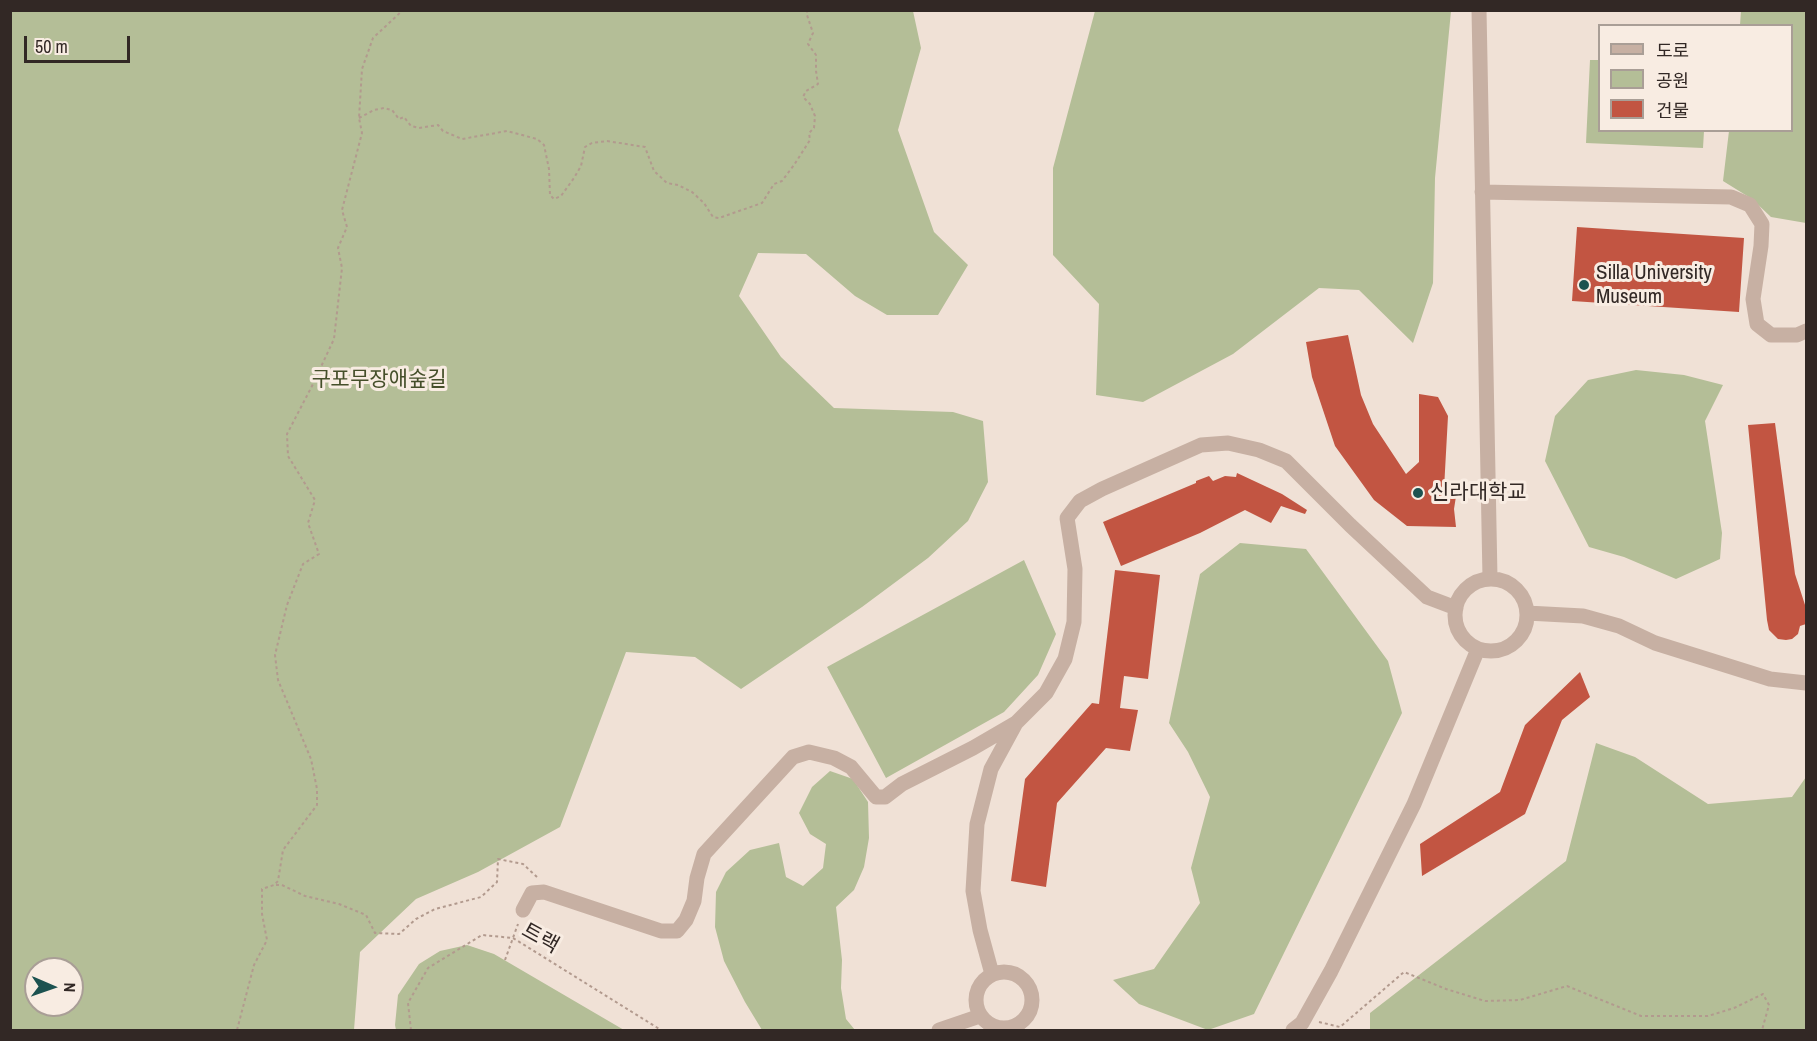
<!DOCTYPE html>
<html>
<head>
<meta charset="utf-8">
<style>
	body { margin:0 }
	#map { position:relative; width:1817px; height:1041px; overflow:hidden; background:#f0e1d6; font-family:"Archivo Narrow","Noto Sans KR",sans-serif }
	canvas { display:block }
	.frame { position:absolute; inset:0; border:12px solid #322825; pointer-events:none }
	.legend { position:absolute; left:1598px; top:24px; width:195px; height:108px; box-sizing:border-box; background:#f8ece2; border:2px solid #a99e96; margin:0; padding:8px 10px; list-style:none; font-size:18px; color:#322825 }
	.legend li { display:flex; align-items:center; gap:12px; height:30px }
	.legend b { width:30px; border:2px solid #a99e96 }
	.north { position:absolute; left:24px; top:957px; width:60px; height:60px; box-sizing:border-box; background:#f8ece2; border:2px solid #a99e96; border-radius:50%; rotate:92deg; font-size:16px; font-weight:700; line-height:24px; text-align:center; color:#322825 }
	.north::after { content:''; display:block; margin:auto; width:21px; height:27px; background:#1c5250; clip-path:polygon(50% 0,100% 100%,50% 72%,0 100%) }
	.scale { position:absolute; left:24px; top:36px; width:106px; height:27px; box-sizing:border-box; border:3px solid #322825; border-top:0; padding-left:8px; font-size:18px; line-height:21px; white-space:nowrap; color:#322825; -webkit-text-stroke:4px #f8ece2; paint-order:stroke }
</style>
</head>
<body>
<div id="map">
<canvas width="1817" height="1041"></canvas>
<div class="frame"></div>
<ul class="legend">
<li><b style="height:8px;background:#c7b0a3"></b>도로</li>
<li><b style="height:16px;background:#b4be97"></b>공원</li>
<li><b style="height:16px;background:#c25542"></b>건물</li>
</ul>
<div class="north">N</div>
<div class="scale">50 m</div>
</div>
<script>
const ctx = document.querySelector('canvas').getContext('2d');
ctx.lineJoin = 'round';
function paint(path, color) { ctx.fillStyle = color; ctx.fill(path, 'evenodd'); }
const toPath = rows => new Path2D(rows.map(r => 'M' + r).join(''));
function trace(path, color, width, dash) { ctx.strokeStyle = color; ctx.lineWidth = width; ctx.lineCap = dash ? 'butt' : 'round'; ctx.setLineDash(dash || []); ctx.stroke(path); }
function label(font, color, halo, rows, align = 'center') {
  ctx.font = font + ' "Archivo Narrow","Noto Sans KR",sans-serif'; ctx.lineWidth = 6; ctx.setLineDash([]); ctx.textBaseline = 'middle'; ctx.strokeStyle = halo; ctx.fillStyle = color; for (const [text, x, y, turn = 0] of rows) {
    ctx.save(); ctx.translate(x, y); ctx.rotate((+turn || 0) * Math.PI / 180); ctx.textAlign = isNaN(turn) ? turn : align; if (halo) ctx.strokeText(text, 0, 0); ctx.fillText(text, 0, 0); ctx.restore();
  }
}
paint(toPath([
	[10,11,913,11,921,48,898,130,934,232,968,265,938,315,887,315,855,296,806,254,758,253,739,296,781,357,834,408,953,412,983,421,988,482,968,521,928,558,862,607,741,689,695,657,626,652,560,827,478,872,416,899,360,952,354,1030,11,1030],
	[36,969,72,969,72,1005,36,1005],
	[1095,11,1451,11,1435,178,1433,283,1413,343,1359,290,1319,288,1233,354,1143,402,1096,395,1099,304,1053,255,1053,168],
	[1741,11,1806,11,1806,223,1771,217,1752,199,1723,181,1729,131,1792,130,1792,26,1740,25],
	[1590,60,1599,60,1600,130,1704,131,1703,148,1586,143],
	[1636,370,1684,375,1723,385,1705,421,1722,533,1720,559,1676,579,1624,557,1589,547,1545,461,1555,416,1588,380],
	[1240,543,1306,549,1388,661,1402,713,1254,1014,1208,1030,1139,1004,1113,980,1154,969,1200,903,1191,868,1210,797,1188,752,1169,723,1200,574],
	[1024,560,1056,634,1038,675,1004,712,886,778,827,667],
	[1596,743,1635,757,1708,804,1792,797,1806,777,1806,1030,1370,1030,1370,1013,1566,861],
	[830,771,853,779,868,802,869,838,864,867,854,890,836,907,842,960,841,988,846,1019,855,1030,762,1030,745,1002,724,961,715,927,716,892,726,872,750,850,779,843,786,877,803,886,823,868,826,844,810,834,799,813,812,787],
	[467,945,494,954,624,1030,396,1030,395,1025,398,995,419,964,440,951]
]), '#b4be97');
paint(toPath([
	[1577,227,1744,238,1739,312,1572,301],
	[1348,335,1361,395,1373,424,1406,474,1419,462,1419,394,1438,397,1448,416,1444,489,1457,490,1454,509,1456,527,1407,526,1374,500,1335,446,1312,377,1306,342],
	[1775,423,1795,574,1806,608,1806,624,1800,626,1798,634,1792,639,1786,640,1778,639,1769,630,1767,620,1748,425],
	[1237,473,1282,494,1307,510,1305,514,1281,506,1271,523,1245,510,1200,533,1121,566,1103,522,1196,483,1196,481,1209,476,1213,481,1225,476,1236,477],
	[1115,570,1160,575,1148,679,1124,676,1120,708,1138,710,1130,751,1106,748,1057,803,1046,887,1011,881,1025,779,1092,703,1099,704],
	[1580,672,1590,697,1562,720,1525,814,1422,876,1420,844,1500,792,1525,725]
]), '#c25542');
trace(toPath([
	[359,118,374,110,384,108,392,110,399,119,404,117,411,126,419,128,438,125,443,131,462,139,507,131,537,139,544,145,549,169,550,195,554,199,561,196,574,178,581,166,585,147,592,143,607,141,645,147,654,171,667,183,678,185,692,192,704,203,713,217,719,218,762,203,774,184,782,181,794,165,810,140,809,133,814,128,815,116,810,104,803,97,806,91,818,84,816,71,816,55,808,44,813,33,807,15,807,10],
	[276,885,282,885,305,896,339,904,366,915,375,933,399,934,416,919,435,909,481,897,497,882,498,859,523,864,537,877],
	[505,960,518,924],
	[1319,1022,1340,1027,1404,972,1446,989,1485,1001,1520,1000,1567,986,1641,1016,1708,1016,1734,1008,1763,994,1769,1005,1762,1030],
	[237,1030,254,965,267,940,262,914,262,889,274,885,278,881,283,850,317,805,317,789,311,759,278,680,275,655,287,605,303,564,319,554,308,523,315,500,288,456,287,434,312,386,334,339,342,268,338,248,347,227,342,210,362,133,359,118,362,69,373,38,403,10],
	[411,1030,408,1003,428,968,482,935,513,938,661,1030]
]), '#b29a8e', 2, [3, 3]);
trace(toPath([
	[1479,10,1490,578],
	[1482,192,1731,197,1750,205,1762,224,1761,246,1753,299,1757,324,1771,335,1797,335,1806,331],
	'1455 615a36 36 0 1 1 72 0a36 36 0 1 1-72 0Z',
	[1527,613,1583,616,1619,626,1655,643,1770,679,1806,683],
	[523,910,532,893,544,892,661,931,677,931,686,920,694,901,697,878,704,854,793,757,809,752,834,758,851,767,876,797,885,797,902,784,973,748,1016,723],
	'976 1000a28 28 0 1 1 56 0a28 28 0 1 1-56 0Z',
	[992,974,980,930,973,891,977,824,991,769,1016,723,1046,693,1065,659,1074,622,1075,569,1067,518,1080,501,1102,489,1201,445,1228,443,1259,450,1286,461,1350,525,1427,597,1456,608],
	[939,1030,980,1016],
	[1293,1030,1302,1023,1331,971,1414,804,1478,649]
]), '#c7b0a3', 15);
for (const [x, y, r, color] of [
	[1584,285,6,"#1c5250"],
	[1418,493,6,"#1c5250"]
]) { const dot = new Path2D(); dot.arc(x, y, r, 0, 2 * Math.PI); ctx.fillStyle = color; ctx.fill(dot); trace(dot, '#f8ece2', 2); }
label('21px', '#322825', '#f8ece2', [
	["Silla University",1596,273],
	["Museum",1596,297],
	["신라대학교",1430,493]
], 'left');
label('21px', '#454f2a', '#f8ece2', [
	["구포무장애숲길",379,380]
]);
label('21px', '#322825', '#f8ece2', [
	["트랙",540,939,29]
]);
</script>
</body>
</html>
